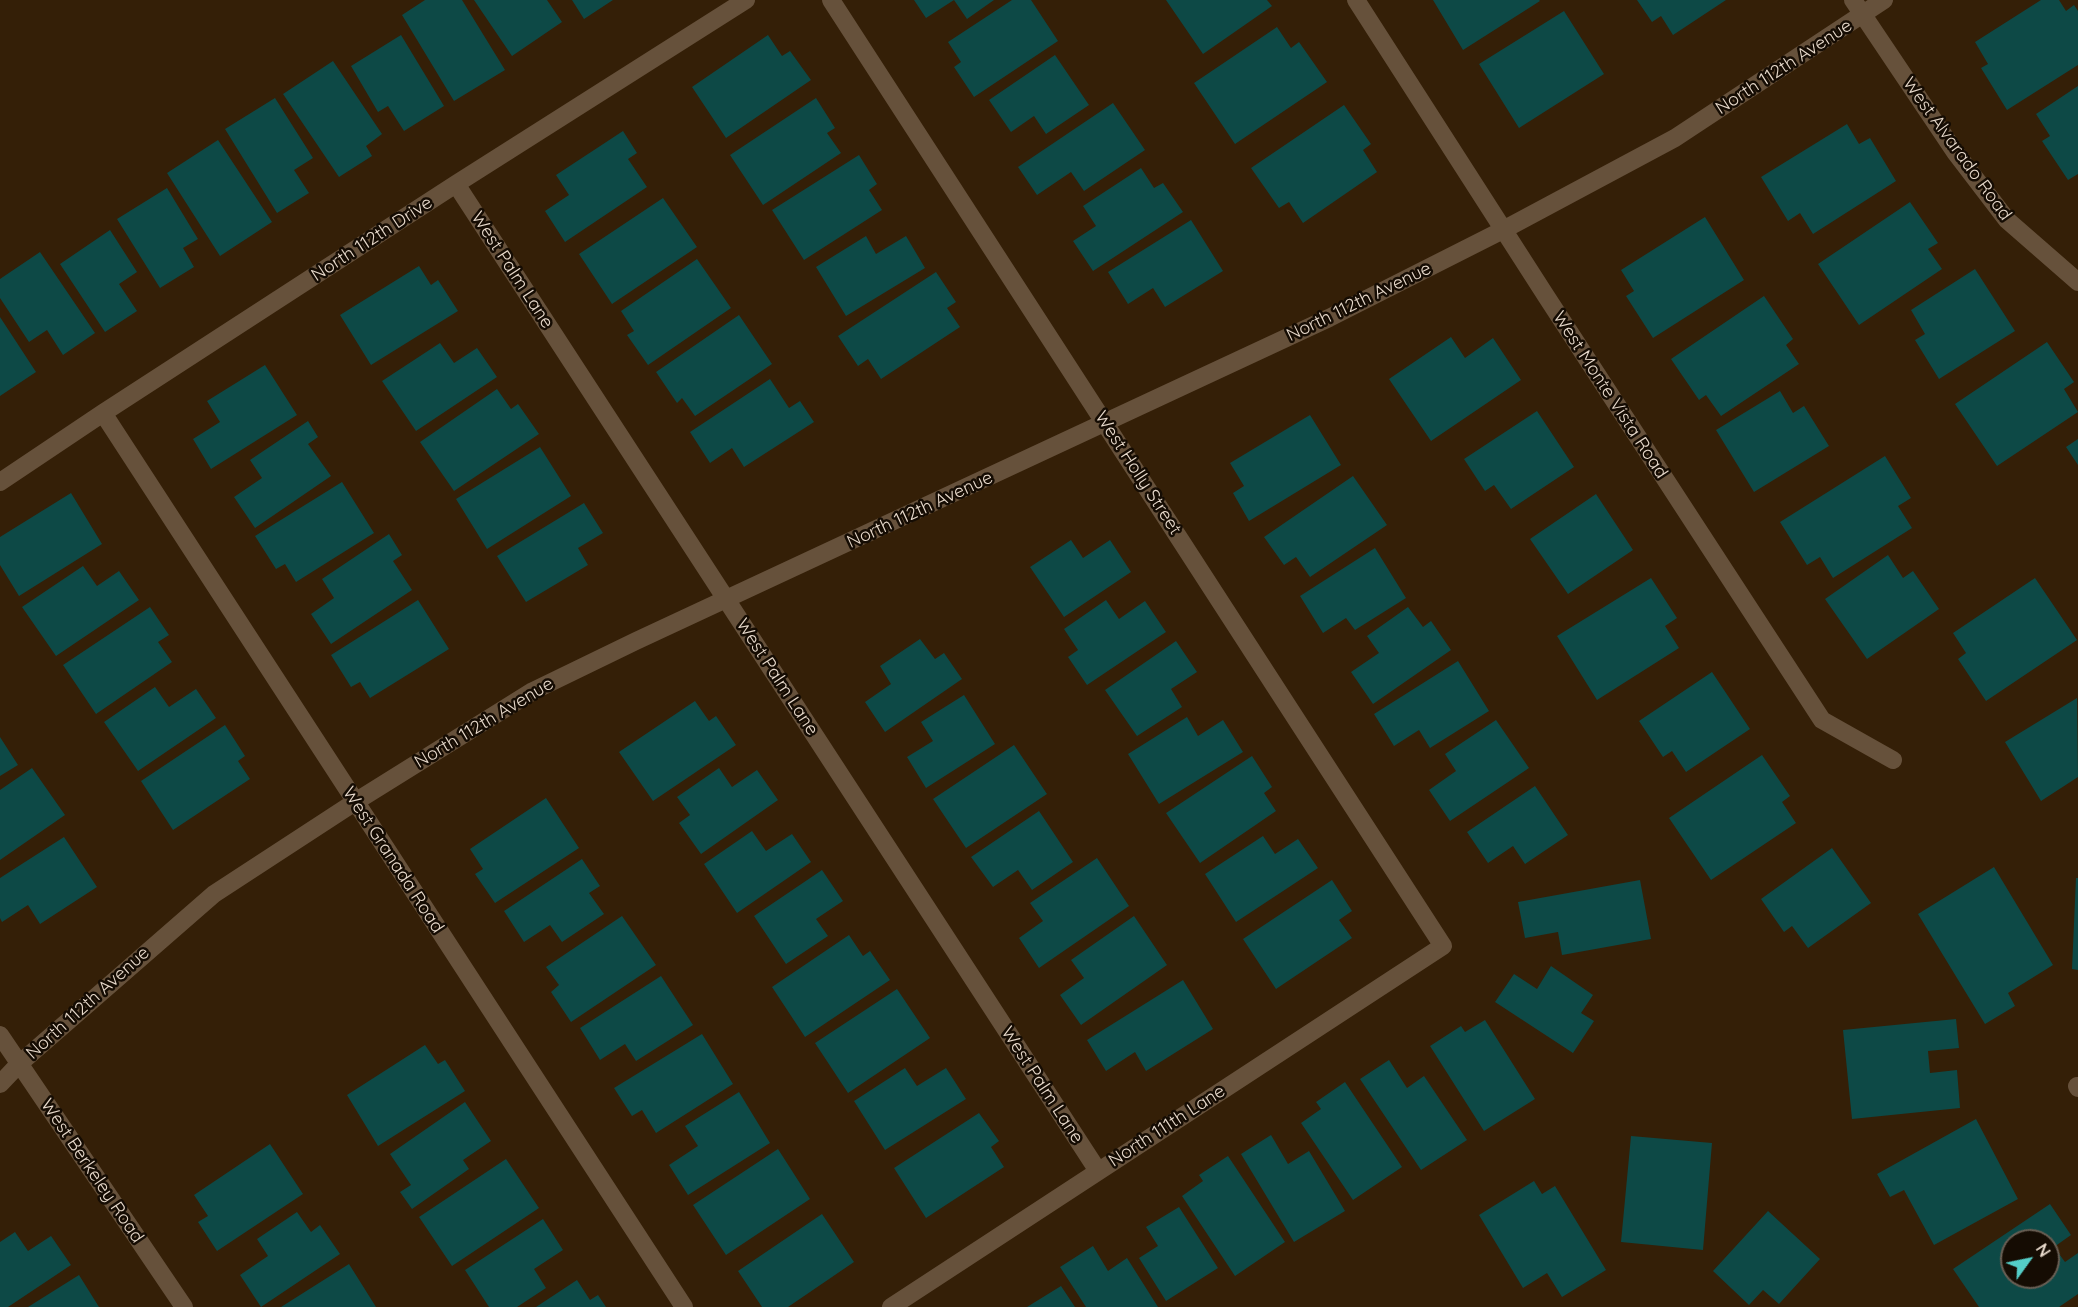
<!DOCTYPE html>
<html>
<head>
<meta charset="utf-8">
<style>
	body { margin:0 }
	#map { position:relative; width:2078px; height:1307px; overflow:hidden; background:#341f07; font-family:Quicksand,sans-serif }
	canvas { display:block }
	.north { position:absolute; left:2000px; top:1229px; width:60px; height:60px; box-sizing:border-box; background:#150c03; border:2px solid #695e53; border-radius:50%; rotate:57deg; font-size:16px; font-weight:700; line-height:24px; text-align:center; color:#e8dacc }
	.north::after { content:''; display:block; margin:auto; width:21px; height:27px; background:#54cdc7; clip-path:polygon(50% 0,100% 100%,50% 72%,0 100%) }
</style>
</head>
<body>
<div id="map">
<canvas width="2078" height="1307"></canvas>
<div class="north">N</div>
</div>
<script>
const ctx = document.querySelector('canvas').getContext('2d');
ctx.lineJoin = 'round';
function paint(path, color) { ctx.fillStyle = color; ctx.fill(path, 'evenodd'); }
const toPath = rows => new Path2D(rows.map(r => 'M' + r).join(''));
function trace(path, color, width, dash) { ctx.strokeStyle = color; ctx.lineWidth = width; ctx.lineCap = dash ? 'butt' : 'round'; ctx.setLineDash(dash || []); ctx.stroke(path); }
function label(font, color, halo, rows, align = 'center') {
  ctx.font = font + ' Quicksand,sans-serif'; ctx.lineWidth = 5; ctx.setLineDash([]); ctx.textBaseline = 'middle'; ctx.strokeStyle = halo; ctx.fillStyle = color; for (const [text, x, y, turn = 0] of rows) {
    ctx.save(); ctx.translate(x, y); ctx.rotate((+turn || 0) * Math.PI / 180); ctx.textAlign = isNaN(turn) ? turn : align; if (halo) ctx.strokeText(text, 0, 0); ctx.fillText(text, 0, 0); ctx.restore();
  }
}
paint(toPath([
	[425,0,462,0,505,70,454,101,402,15],
	[474,0,547,0,562,22,512,56],
	[572,0,613,0,584,19],
	[914,0,954,0,926,18],
	[954,0,994,0,967,19],
	[1012,0,1031,0,1058,41,974,97,954,67,961,62,948,42],
	[1166,0,1267,0,1272,6,1203,54],
	[1433,0,1539,0,1540,1,1463,50],
	[1637,0,1726,0,1673,35,1661,16,1652,22],
	[2041,0,2059,0,2066,11,2074,5,2078,11,2078,65,2007,110,1981,68,1988,64,1975,42],
	[1564,11,1604,74,1519,128,1479,64],
	[1277,27,1291,48,1299,42,1327,82,1235,144,1194,83],
	[401,35,444,106,404,131,388,106,378,112,351,66],
	[768,35,782,56,790,51,811,80,726,138,692,87],
	[1055,55,1089,105,1046,134,1034,116,1011,132,989,100],
	[333,61,382,134,366,146,372,156,339,177,283,94],
	[2078,86,2078,174,2068,180,2042,141,2050,136,2036,114],
	[275,98,313,158,294,170,309,193,277,213,225,129],
	[816,98,835,128,827,133,841,153,763,205,730,155],
	[1113,103,1145,150,1084,191,1071,172,1037,195,1018,167],
	[1344,105,1371,144,1363,150,1377,172,1303,223,1289,202,1279,208,1251,168],
	[1847,124,1859,144,1870,138,1896,181,1813,234,1800,213,1788,221,1761,177],
	[623,131,637,153,628,159,647,187,565,242,545,211,569,195,556,175],
	[218,140,272,222,220,256,167,173],
	[859,155,877,184,869,190,882,210,804,260,772,210],
	[1141,168,1154,188,1163,183,1183,212,1093,271,1073,241,1096,226,1083,206],
	[167,188,198,239,183,248,194,267,160,288,117,219],
	[663,198,697,247,612,304,579,254],
	[1910,202,1938,243,1928,249,1942,269,1859,325,1818,264],
	[1705,217,1744,280,1653,338,1626,296,1634,291,1621,270],
	[1191,220,1223,271,1165,307,1153,288,1128,304,1108,272],
	[110,230,137,272,119,284,137,311,105,332,60,264],
	[866,236,876,254,906,236,925,268,846,316,816,267],
	[40,252,95,333,63,355,47,330,29,342,0,298,0,279],
	[697,259,731,308,648,365,627,335,634,331,621,311],
	[419,266,431,285,438,280,458,311,371,365,340,315],
	[1975,269,2015,331,1939,379,1915,340,1925,334,1911,310],
	[936,272,956,302,947,308,960,327,881,379,868,359,858,366,838,336],
	[1764,296,1793,339,1786,345,1799,364,1721,416,1706,395,1699,400,1671,359],
	[739,315,772,364,695,416,682,398,677,403,656,372],
	[0,317,36,372,0,396],
	[1451,337,1465,358,1493,338,1521,380,1431,441,1389,379],
	[2047,342,2074,382,2064,389,2078,412,1997,466,1955,404],
	[440,343,454,363,477,348,497,377,416,431,382,381],
	[265,365,297,415,211,469,193,439,220,422,207,401],
	[770,379,789,408,800,401,814,422,744,467,732,448,710,463,690,432],
	[497,389,511,409,518,404,539,434,454,491,420,442],
	[1780,391,1793,413,1804,406,1829,446,1754,492,1716,430],
	[1537,411,1574,467,1511,509,1494,485,1485,491,1464,459],
	[1310,415,1341,465,1249,521,1233,493,1244,486,1230,463],
	[308,421,318,437,308,444,331,476,255,528,234,497,262,478,250,460],
	[2078,439,2078,465,2066,447],
	[540,447,571,496,487,549,456,499],
	[1885,456,1911,498,1898,506,1912,528,1833,578,1820,557,1807,565,1780,522],
	[1353,476,1387,525,1310,577,1296,557,1284,565,1264,537],
	[342,482,374,533,296,582,285,564,276,569,255,536],
	[71,493,102,544,19,596,0,565,0,537],
	[1596,494,1633,550,1568,594,1530,539],
	[584,503,603,533,578,548,588,565,526,602,497,556],
	[389,534,402,555,393,561,412,590,331,644,311,614,334,598,322,579],
	[1071,540,1083,558,1110,540,1131,572,1064,617,1030,567],
	[1375,548,1406,598,1355,630,1346,618,1323,633,1300,596],
	[1888,555,1903,578,1913,571,1939,609,1867,659,1825,599],
	[83,566,97,586,119,571,139,600,56,656,22,607],
	[1651,578,1677,618,1665,626,1679,648,1597,700,1557,636],
	[2035,578,2077,640,1986,701,1958,659,1966,653,1953,633],
	[418,600,449,649,370,698,360,682,351,687,331,655],
	[1106,600,1119,619,1145,601,1166,632,1087,685,1068,657,1078,650,1064,629],
	[150,607,169,635,158,642,172,662,96,714,63,665],
	[1408,607,1423,627,1431,621,1451,650,1373,704,1351,672,1379,653,1367,636],
	[920,639,935,659,944,653,962,679,885,732,865,702,891,684,880,666],
	[1176,641,1197,672,1171,689,1182,707,1137,736,1105,690],
	[1458,661,1489,711,1430,748,1419,730,1394,746,1374,714],
	[1712,672,1750,729,1686,772,1672,751,1663,757,1639,721],
	[155,687,169,707,196,689,216,718,138,771,104,722],
	[964,695,995,744,926,788,907,757,933,741,921,722],
	[2077,698,2078,777,2041,801,2005,742],
	[695,701,709,721,716,716,736,745,653,801,619,752],
	[1187,717,1198,736,1223,720,1243,752,1159,804,1128,754],
	[1496,720,1529,768,1450,821,1429,790,1456,771,1445,754],
	[225,725,245,756,238,761,250,779,173,830,141,781],
	[0,737,18,765,0,776],
	[1014,745,1047,794,966,848,933,799],
	[1762,755,1790,796,1782,802,1796,823,1711,880,1669,818],
	[1252,756,1272,787,1264,793,1276,811,1200,863,1166,813],
	[32,768,65,815,0,860,0,790],
	[719,768,732,787,757,770,778,800,701,854,679,823,690,815,677,797],
	[1535,786,1568,835,1525,864,1513,846,1488,863,1467,832],
	[546,798,579,848,495,903,475,874,483,869,470,849],
	[1039,811,1073,862,1032,890,1018,870,993,887,971,857],
	[752,831,766,851,792,834,811,862,737,913,704,864],
	[1263,836,1275,854,1298,839,1318,868,1236,922,1205,874],
	[64,837,97,887,40,924,28,905,2,922,0,918,0,878],
	[1832,848,1871,903,1808,948,1792,926,1784,932,1761,899],
	[1097,858,1129,906,1039,968,1019,938,1043,921,1030,903],
	[582,859,600,886,589,893,604,914,562,942,550,925,524,942,504,911],
	[1994,867,2053,965,2008,993,2015,1006,1985,1024,1918,914],
	[822,870,843,901,816,919,828,936,786,964,754,916],
	[2076,878,2078,878,2078,970,2072,969],
	[1332,880,1352,911,1339,920,1352,938,1276,989,1243,939],
	[1640,880,1651,939,1562,955,1558,932,1525,938,1518,902],
	[622,916,656,965,571,1022,551,992,559,985,546,967],
	[1134,916,1167,965,1081,1025,1060,995,1084,978,1071,960],
	[849,935,863,956,870,951,890,980,805,1037,772,987],
	[1551,966,1593,995,1581,1013,1594,1021,1573,1053,1495,1002,1514,974,1537,989],
	[661,976,693,1025,636,1061,625,1044,600,1060,580,1028],
	[1183,980,1213,1029,1146,1071,1135,1052,1106,1071,1087,1040],
	[897,989,930,1038,848,1093,815,1043],
	[1956,1019,1959,1048,1928,1051,1930,1073,1957,1070,1960,1108,1852,1119,1843,1030],
	[1485,1020,1535,1099,1484,1131,1430,1046,1461,1026,1465,1032],
	[702,1034,733,1084,656,1133,642,1110,632,1116,614,1088],
	[425,1045,438,1064,445,1060,465,1091,378,1146,347,1095],
	[1389,1060,1407,1088,1424,1076,1467,1140,1421,1170,1360,1079],
	[905,1068,917,1086,946,1068,966,1099,885,1150,854,1101],
	[1345,1082,1402,1167,1353,1200,1301,1123,1321,1109,1316,1102],
	[739,1092,770,1143,688,1195,669,1165,698,1146,685,1126],
	[465,1102,491,1141,463,1160,469,1169,412,1209,400,1192,411,1185,390,1154],
	[979,1113,999,1141,991,1147,1004,1167,926,1218,894,1168],
	[1976,1119,2018,1199,1934,1245,1904,1190,1890,1197,1877,1174],
	[1271,1135,1288,1164,1309,1151,1345,1211,1294,1242,1241,1154],
	[1631,1136,1712,1143,1703,1250,1621,1242],
	[270,1144,303,1194,217,1251,198,1222,208,1216,194,1195],
	[778,1149,810,1199,726,1255,693,1205],
	[1228,1156,1285,1242,1235,1276,1182,1196,1203,1181,1199,1175],
	[506,1159,539,1208,452,1266,419,1217],
	[1534,1181,1542,1194,1555,1186,1606,1270,1562,1297,1547,1273,1523,1288,1479,1215],
	[2050,1204,2071,1235,2054,1247,2065,1262,2078,1253,2078,1294,2059,1307,1979,1307,1953,1269],
	[2012,1241,2048,1241,2048,1277,2012,1277],
	[1179,1207,1218,1268,1166,1301,1139,1258,1158,1246,1146,1227],
	[1768,1211,1820,1259,1779,1304,1763,1290,1749,1305,1713,1271],
	[297,1212,311,1232,320,1225,340,1254,261,1307,240,1275,268,1256,257,1239],
	[822,1214,854,1262,788,1307,762,1307,738,1271],
	[543,1219,563,1250,534,1269,546,1288,517,1307,489,1307,465,1270],
	[15,1232,28,1251,51,1236,71,1265,8,1307,0,1307,0,1242],
	[1093,1246,1108,1271,1127,1258,1158,1307,1086,1307,1060,1267],
	[349,1264,376,1307,281,1307],
	[79,1275,99,1307,28,1307],
	[577,1280,590,1300,598,1295,606,1307,536,1307],
	[1061,1286,1075,1307,1027,1307]
]), '#0d4946');
trace(toPath([
	[831,0,1443,946,891,1307],
	[1356,0,1546,296,1822,720,1893,760],
	[1853,0,1955,152,2007,220,2078,282],
	[456,184,1098,1171],
	[103,413,684,1307],
	[0,482,103,413,456,184,746,0],
	[0,1035,184,1307],
	[0,1084,19,1064,214,894,355,802,533,691,636,641,1329,318,1503,230,1675,138,1884,0],
	[2077,1086,2078,1088]
]), '#66513b', 18);
label('18px', '#e8dacc', '#150c03', [
	["North 112th Avenue",1784,67,-33],
	["West Alvarado Road",1957,149,54],
	["North 112th Drive",372,239,-33],
	["West Palm Lane",512,270,57],
	["North 112th Avenue",1359,302,-26],
	["West Monte Vista Road",1610,395,57],
	["West Holly Street",1138,473,57],
	["North 112th Avenue",920,510,-25],
	["West Palm Lane",777,677,57],
	["North 112th Avenue",484,723,-31],
	["West Granada Road",393,860,57],
	["North 112th Avenue",88,1003,-42],
	["West Palm Lane",1042,1085,57],
	["North 111th Lane",1167,1126,-33],
	["West Berkeley Road",92,1171,56]
]);
</script>
</body>
</html>
